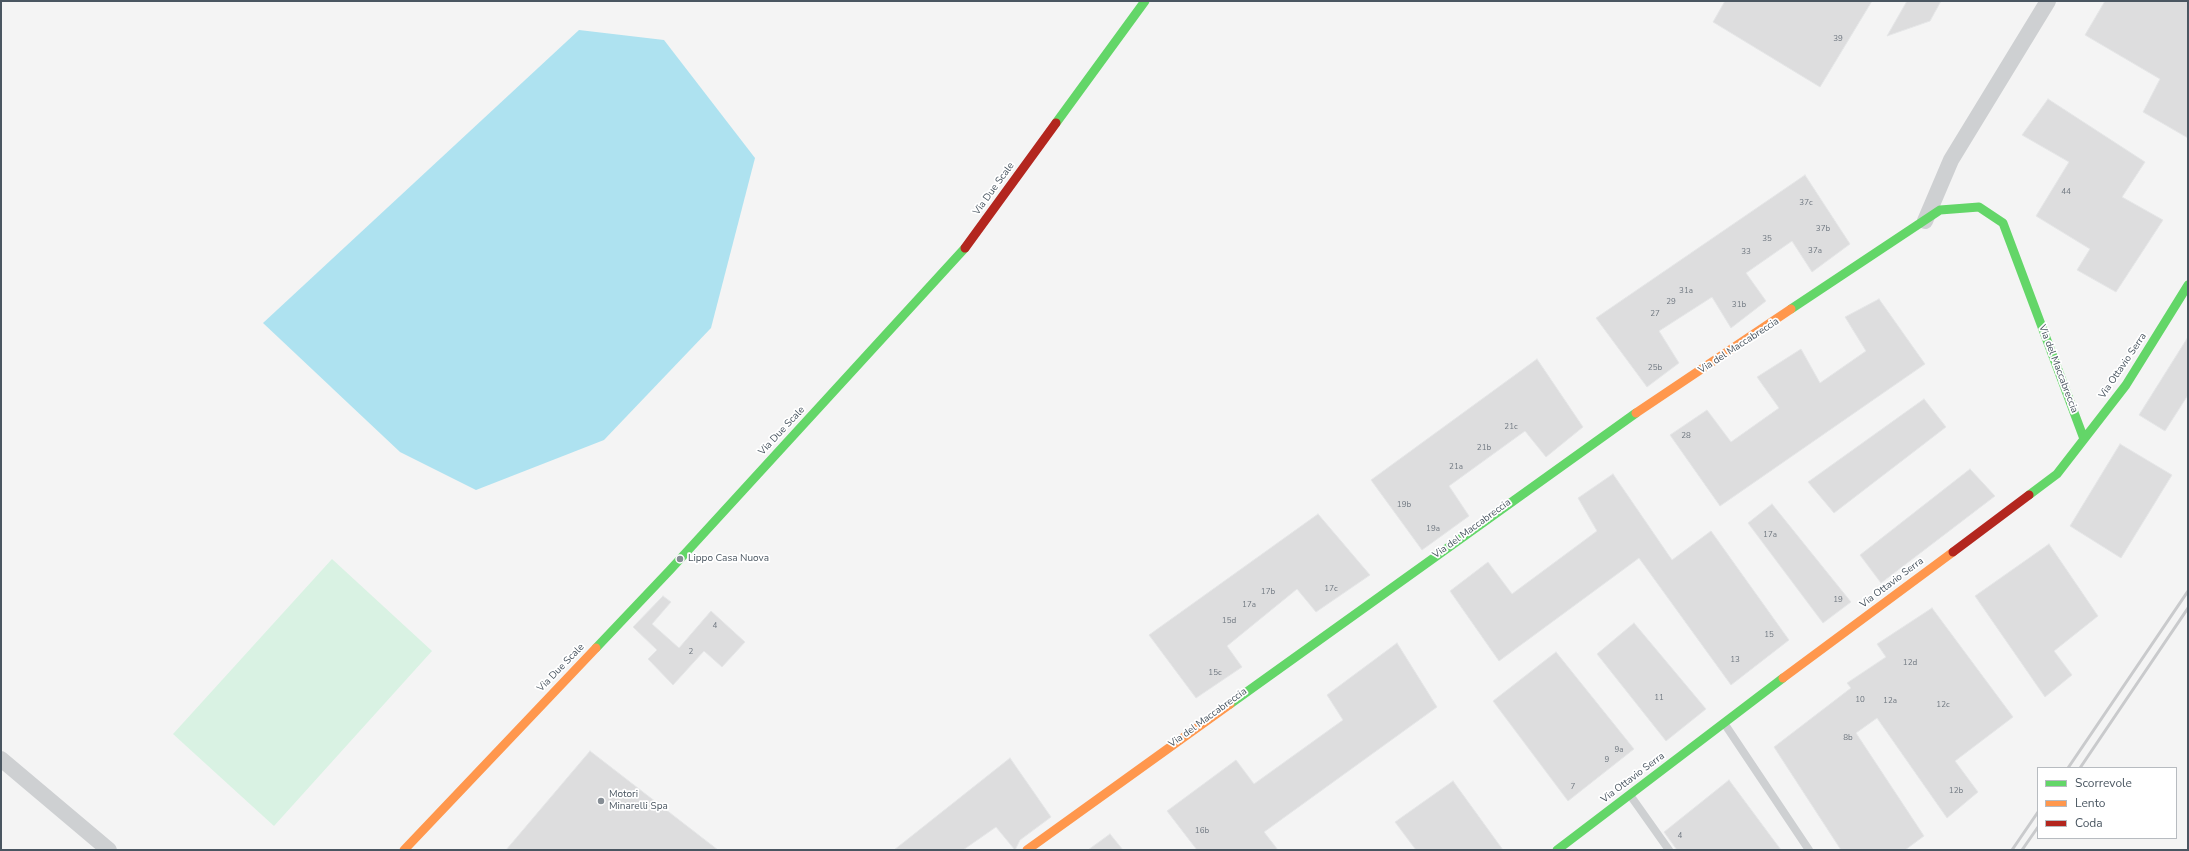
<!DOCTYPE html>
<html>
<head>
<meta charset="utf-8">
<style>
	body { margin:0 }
	#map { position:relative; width:2189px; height:851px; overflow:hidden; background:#f4f4f4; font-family:"Nunito Sans",sans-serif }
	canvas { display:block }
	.frame { position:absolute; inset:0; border:2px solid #4a5661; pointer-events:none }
	.legend { position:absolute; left:2037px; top:767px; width:140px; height:72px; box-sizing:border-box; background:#fff; border:1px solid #b7bbc0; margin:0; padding:5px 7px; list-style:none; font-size:12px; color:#4a5661 }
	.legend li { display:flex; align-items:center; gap:8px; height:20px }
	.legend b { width:20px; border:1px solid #b7bbc0 }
</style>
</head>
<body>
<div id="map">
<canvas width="2189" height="851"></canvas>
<div class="frame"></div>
<ul class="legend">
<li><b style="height:5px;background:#63d668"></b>Scorrevole</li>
<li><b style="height:5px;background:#ff974d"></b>Lento</li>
<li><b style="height:5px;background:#b3261e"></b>Coda</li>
</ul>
</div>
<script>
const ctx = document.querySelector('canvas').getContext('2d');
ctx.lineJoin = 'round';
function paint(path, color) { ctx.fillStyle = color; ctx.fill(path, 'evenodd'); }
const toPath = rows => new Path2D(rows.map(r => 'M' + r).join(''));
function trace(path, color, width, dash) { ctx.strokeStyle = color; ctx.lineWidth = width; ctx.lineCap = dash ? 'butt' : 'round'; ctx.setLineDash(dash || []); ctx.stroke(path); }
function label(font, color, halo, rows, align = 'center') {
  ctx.font = font + ' "Nunito Sans",sans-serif'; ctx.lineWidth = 3.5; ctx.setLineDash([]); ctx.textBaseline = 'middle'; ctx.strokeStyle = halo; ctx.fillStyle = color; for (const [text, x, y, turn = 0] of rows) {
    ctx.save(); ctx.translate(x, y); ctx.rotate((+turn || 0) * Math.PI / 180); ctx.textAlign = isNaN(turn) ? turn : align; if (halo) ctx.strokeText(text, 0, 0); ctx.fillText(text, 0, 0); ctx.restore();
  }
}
paint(toPath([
	[332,559,432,651,274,826,173,734]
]), '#d9f2e3');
paint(toPath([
	[579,30,664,40,755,158,711,328,604,440,476,490,400,452,263,323]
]), '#aee2f0');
const building = toPath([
	[1725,1,1872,1,1820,87,1713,22,1725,1],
	[1907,1,1941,1,1930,21,1887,36,1907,1],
	[2105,1,2188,1,2188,138,2143,112,2160,79,2085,35,2105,1],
	[2048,99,2145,162,2122,197,2163,220,2116,292,2077,270,2090,249,2036,216,2069,162,2022,135,2048,99],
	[1805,175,1850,244,1812,272,1792,241,1746,273,1766,301,1731,328,1712,297,1659,331,1679,363,1647,387,1596,318,1805,175],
	[1879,299,1925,364,1720,506,1670,435,1707,410,1731,442,1779,408,1757,377,1801,349,1820,383,1866,351,1845,317,1879,299],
	[2188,337,2188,395,2165,431,2139,415,2188,337],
	[1537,359,1583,427,1546,457,1525,431,1449,486,1469,516,1422,550,1371,480,1537,359],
	[1924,399,1946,427,1834,513,1808,482,1924,399],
	[2120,444,2172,475,2121,558,2070,526,2120,444],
	[1970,469,1995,496,1881,583,1860,555,1970,469],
	[1613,474,1672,560,1711,531,1789,640,1731,685,1639,558,1499,661,1450,591,1488,562,1512,594,1597,531,1578,498,1613,474],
	[1772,504,1851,602,1823,623,1748,523,1772,504],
	[1318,514,1370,575,1316,612,1297,589,1227,646,1242,667,1196,698,1149,635,1318,514],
	[2049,544,2098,616,2054,651,2072,675,2045,697,1975,596,2049,544],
	[663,596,671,602,652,624,679,648,711,611,745,642,722,667,704,651,673,685,648,659,657,650,633,627,663,596],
	[1932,608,2013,717,1955,761,1978,792,1947,818,1877,718,1856,733,1924,836,1905,850,1841,850,1774,747,1851,688,1847,683,1886,657,1877,644,1932,608],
	[1634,623,1706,709,1666,741,1597,654,1634,623],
	[1397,643,1437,707,1264,832,1278,850,1197,850,1167,811,1236,760,1254,784,1343,720,1327,695,1397,643],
	[1556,652,1634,749,1568,801,1493,701,1556,652],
	[590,751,718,850,506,850,590,751],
	[1010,758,1051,817,1020,840,1015,850,996,827,963,850,894,850,1010,758],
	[1729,780,1781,850,1677,850,1664,832,1729,780],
	[1453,781,1503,850,1416,850,1395,822,1453,781],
	[1110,834,1123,850,1088,850,1110,834]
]);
paint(building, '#ddddde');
trace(building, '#e5e6e7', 1);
trace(toPath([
	[1724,723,1809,850],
	[1630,795,1669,850]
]), '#ced0d2', 8);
trace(toPath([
	[1925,221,1951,160,2048,1],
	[1,759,109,850]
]), '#ced0d2', 16);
trace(toPath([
	[1056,123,1145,1],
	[1791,309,1940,210,1979,207,2003,223,2084,439],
	[2029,495,2057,474,2126,385,2188,285],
	[596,648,670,570,965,248],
	[1230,704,1636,413],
	[1557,850,1783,678]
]), '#63d668', 9);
trace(toPath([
	[1636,413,1791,309],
	[1783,678,1953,552],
	[404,850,596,648],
	[1027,850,1230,704]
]), '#ff974d', 9);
trace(toPath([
	[965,248,1056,123],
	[1953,552,2029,495]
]), '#b3261e', 9);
trace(toPath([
	[2068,768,2188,591],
	[2080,768,2188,608],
	[2012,850,2038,812],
	[2022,850,2038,827]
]), '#c9cacc', 3);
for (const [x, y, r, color] of [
	[680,559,4,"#868d94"],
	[601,801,4,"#868d94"]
]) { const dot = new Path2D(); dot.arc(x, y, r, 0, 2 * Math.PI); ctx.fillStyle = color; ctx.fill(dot); trace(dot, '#fff', 1.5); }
label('8px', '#707881', null, [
	["39",1838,39],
	["44",2066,192],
	["37c",1806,203],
	["37b",1823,229],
	["35",1767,239],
	["37a",1815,251],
	["33",1746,252],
	["31a",1686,291],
	["29",1671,302],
	["31b",1739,305],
	["27",1655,314],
	["25b",1655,368],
	["21c",1511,427],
	["28",1686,436],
	["21b",1484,448],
	["21a",1456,467],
	["19b",1404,505],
	["19a",1433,529],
	["17a",1770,535],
	["17c",1331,589],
	["17b",1268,592],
	["19",1838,600],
	["17a",1249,605],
	["15d",1229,621],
	["4",715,626],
	["15",1769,635],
	["2",691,652],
	["13",1735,660],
	["12d",1910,663],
	["15c",1215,673],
	["11",1659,698],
	["10",1860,700],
	["12a",1890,701],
	["12c",1943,705],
	["8b",1848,738],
	["9a",1619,750],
	["9",1607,760],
	["7",1573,787],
	["12b",1956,791],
	["16b",1202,831],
	["4",1680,836]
]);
label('10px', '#4a5661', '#fff', [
	["Via Due Scale",994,189,-54],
	["Via del Maccabreccia",1739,346,-33],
	["Via Ottavio Serra",2123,366,-56],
	["Via del Maccabreccia",2058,369,69],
	["Via Due Scale",782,431,-47],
	["Via del Maccabreccia",1472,529,-36],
	["Via Ottavio Serra",1892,583,-37],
	["Via Due Scale",561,668,-46],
	["Via del Maccabreccia",1208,718,-36],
	["Via Ottavio Serra",1633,778,-37]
]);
label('10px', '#4a5661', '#fff', [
	["Lippo Casa Nuova",688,559],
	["Motori",609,795],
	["Minarelli Spa",609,807]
], 'left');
</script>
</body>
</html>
